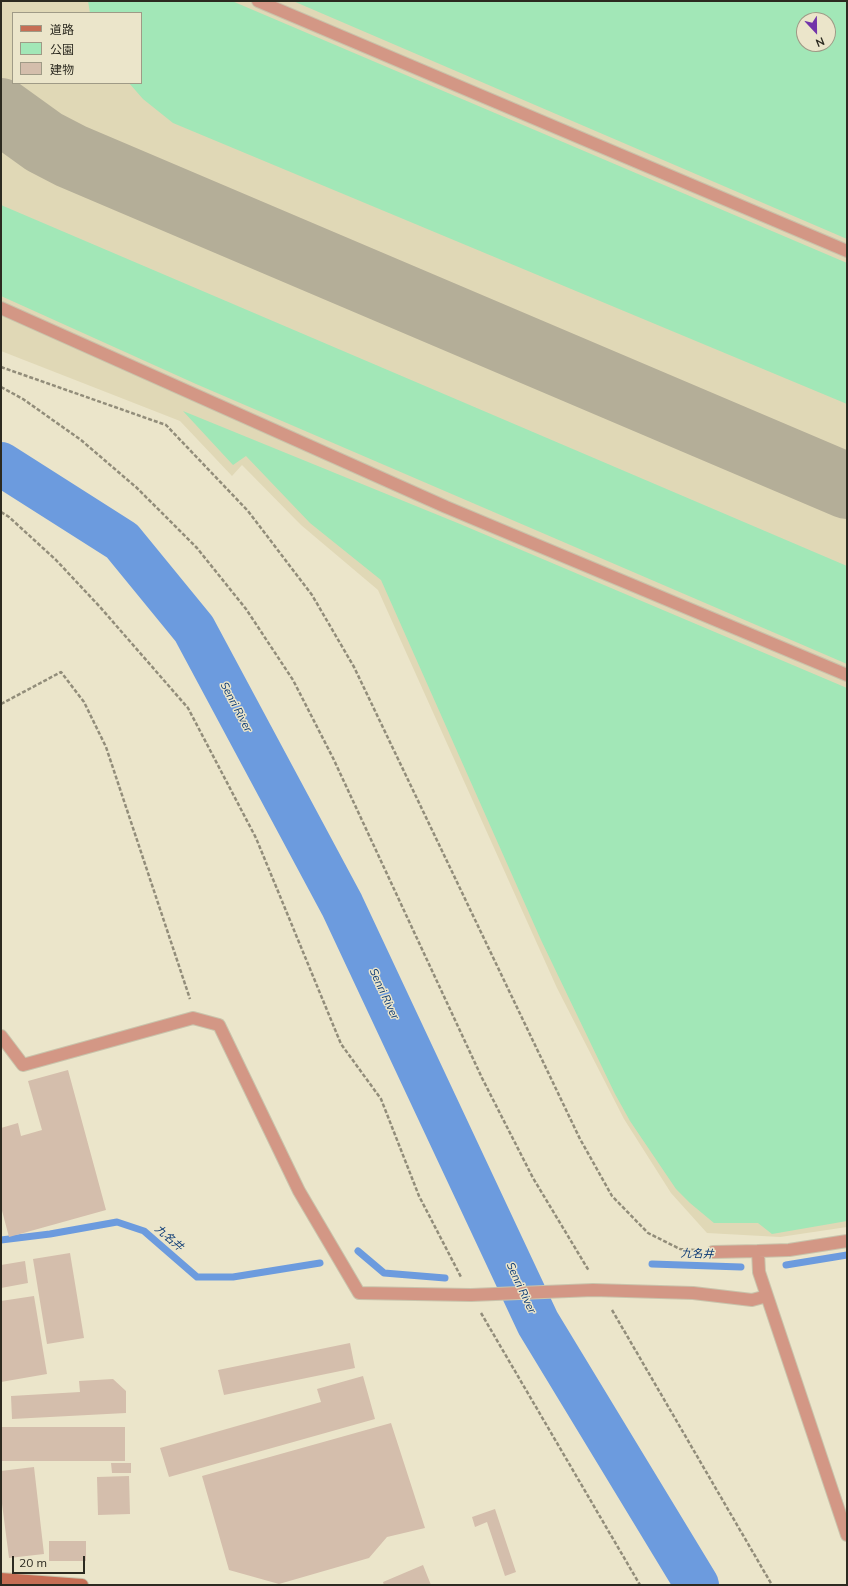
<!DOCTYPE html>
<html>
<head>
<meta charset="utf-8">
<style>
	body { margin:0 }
	#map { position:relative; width:848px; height:1586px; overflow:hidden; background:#ebe5ca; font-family:Mulish,"Noto Sans JP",sans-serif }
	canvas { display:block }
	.frame { position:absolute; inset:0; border:2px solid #2c2a20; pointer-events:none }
	.legend { position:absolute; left:12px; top:12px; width:130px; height:72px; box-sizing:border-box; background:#ebe5ca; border:1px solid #9f9a86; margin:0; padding:5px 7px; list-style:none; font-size:12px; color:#2c2a20 }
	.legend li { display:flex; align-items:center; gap:8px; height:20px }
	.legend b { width:20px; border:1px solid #9f9a86 }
	.north { position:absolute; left:796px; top:12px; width:40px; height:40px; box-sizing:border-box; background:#ebe5ca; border:1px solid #9f9a86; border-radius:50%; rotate:158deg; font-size:11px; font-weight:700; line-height:16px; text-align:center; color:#2c2a20 }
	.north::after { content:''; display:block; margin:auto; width:14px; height:18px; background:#7234a9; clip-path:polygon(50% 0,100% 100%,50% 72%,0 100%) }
	.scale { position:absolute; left:12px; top:1556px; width:73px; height:18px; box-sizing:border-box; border:2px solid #2c2a20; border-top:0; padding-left:5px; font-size:12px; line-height:14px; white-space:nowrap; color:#2c2a20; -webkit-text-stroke:3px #ebe5ca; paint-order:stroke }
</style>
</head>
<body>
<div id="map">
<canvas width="848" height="1586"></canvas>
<div class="frame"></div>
<ul class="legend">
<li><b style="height:5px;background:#c66e55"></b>道路</li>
<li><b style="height:11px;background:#a2e7b7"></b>公園</li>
<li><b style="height:11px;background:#d4beac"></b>建物</li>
</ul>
<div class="north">N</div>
<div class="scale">20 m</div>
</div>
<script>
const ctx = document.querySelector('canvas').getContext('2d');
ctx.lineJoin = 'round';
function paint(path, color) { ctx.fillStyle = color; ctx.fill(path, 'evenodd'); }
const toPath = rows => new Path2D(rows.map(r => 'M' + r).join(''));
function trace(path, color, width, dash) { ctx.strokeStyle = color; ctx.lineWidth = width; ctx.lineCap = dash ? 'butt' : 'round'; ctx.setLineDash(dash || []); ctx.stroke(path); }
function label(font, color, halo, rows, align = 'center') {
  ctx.font = font + ' Mulish,"Noto Sans JP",sans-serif'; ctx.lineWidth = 3; ctx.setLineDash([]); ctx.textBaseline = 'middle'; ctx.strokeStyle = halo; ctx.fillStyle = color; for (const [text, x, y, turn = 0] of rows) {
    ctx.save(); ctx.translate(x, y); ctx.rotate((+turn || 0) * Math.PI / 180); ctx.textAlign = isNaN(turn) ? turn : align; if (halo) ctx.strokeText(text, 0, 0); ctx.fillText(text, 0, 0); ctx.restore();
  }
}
paint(toPath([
	[1,1,847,1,847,1227,780,1237,707,1233,671,1193,624,1119,557,988,378,590,301,525,242,465,232,476,180,421,1,351],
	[13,13,141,13,141,83,13,83],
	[804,20,828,20,828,44,804,44]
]), '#e0d8b6');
paint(toPath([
	[88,1,232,1,847,263,847,404,173,123,143,99,129,83,141,83,141,13,90,13],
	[293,1,847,1,847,239],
	[804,20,828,20,828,44,804,44],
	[1,205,847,566,847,664,196,384,1,296],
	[183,411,460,524,847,688,847,1221,772,1234,758,1223,714,1223,690,1203,676,1189,630,1121,615,1094,541,940,381,580,310,523,246,456,233,465]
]), '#a2e7b7');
trace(toPath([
	[1,1240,50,1234,117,1222,144,1231,197,1277,233,1277,320,1263],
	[358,1251,384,1273,445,1278],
	[652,1264,741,1267],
	[786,1265,847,1255]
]), '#6c9bde', 7);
trace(toPath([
	[1,464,122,541,194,629,342,905,538,1323,697,1585]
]), '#6c9bde', 44);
trace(toPath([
	[1,111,44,142,71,156,847,486]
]), '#b4ae98', 66);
paint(toPath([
	[68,1070,106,1210,9,1237,1,1207,1,1128,18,1123,21,1136,42,1130,28,1081],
	[70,1253,84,1338,47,1344,33,1259],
	[25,1261,28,1283,1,1288,1,1265],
	[34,1296,47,1374,1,1382,1,1301],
	[350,1343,355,1368,224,1395,218,1370],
	[363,1376,375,1419,169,1477,160,1448,321,1402,317,1389],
	[113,1379,126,1391,126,1413,12,1419,11,1396,80,1392,79,1381],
	[391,1423,425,1528,387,1537,369,1558,279,1584,229,1570,202,1476],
	[1,1427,125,1427,125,1461,1,1461],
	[111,1463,131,1463,131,1473,112,1473],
	[34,1467,44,1554,9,1558,1,1496,1,1471],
	[129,1476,130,1514,98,1515,97,1477],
	[495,1509,516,1572,505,1576,487,1522,475,1527,472,1517],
	[49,1541,86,1541,86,1561,49,1561],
	[423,1565,431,1585,384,1585,383,1582]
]), '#d4beac');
const lane = toPath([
	[258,1,847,251],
	[1,308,446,507,847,675]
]);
const street = toPath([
	[1,1036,23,1065,193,1018,219,1025,299,1191,359,1293,471,1295,593,1290,693,1293,752,1300,767,1296],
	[847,1241,789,1250,758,1251,759,1272,847,1535],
	[713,1252,758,1251]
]);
const secondary = toPath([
	[1,1579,82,1585]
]);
trace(lane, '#c9c3ab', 14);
trace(street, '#c9c3ab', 14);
trace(secondary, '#c9c3ab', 14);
trace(toPath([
	[1,367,166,425,248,511,312,595,354,667,580,1139,612,1196,648,1233,680,1249,695,1250],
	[1,387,23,399,81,440,137,488,197,548,246,609,293,680,333,758,482,1078,533,1178,589,1271],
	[1,512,9,517,56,560,100,607,188,708,256,838,341,1044,381,1099,419,1196,461,1277],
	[1,704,61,672,84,702,106,747,190,999],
	[612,1310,772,1585],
	[481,1313,640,1585]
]), '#928d7a', 2.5, [4, 2]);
trace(lane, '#d39785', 12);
trace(street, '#d39785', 12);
trace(secondary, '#c66e55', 12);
label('italic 11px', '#093874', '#ebe5ca', [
	["Senri River",236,707,62],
	["Senri River",384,994,65],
	["九名井",169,1238,41],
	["九名井",697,1254,2],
	["Senri River",521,1288,65]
]);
</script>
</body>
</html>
